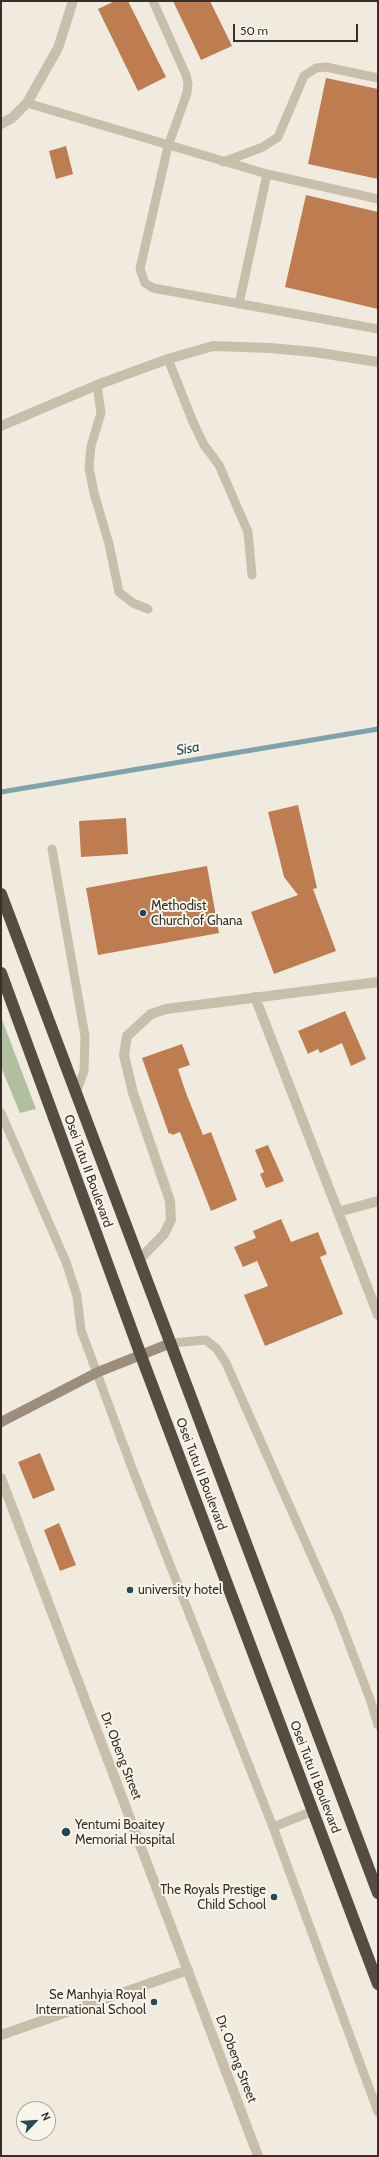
<!DOCTYPE html>
<html>
<head>
<meta charset="utf-8">
<style>
	body { margin:0 }
	#map { position:relative; width:379px; height:2157px; overflow:hidden; background:#f1ebdf; font-family:Cabin,sans-serif }
	canvas { display:block }
	.frame { position:absolute; inset:0; border:2px solid #37302a; pointer-events:none }
	.north { position:absolute; left:16px; top:2101px; width:40px; height:40px; box-sizing:border-box; background:#f9f5eb; border:1px solid #aba69e; border-radius:50%; rotate:65deg; font-size:11px; font-weight:700; line-height:16px; text-align:center; color:#37302a }
	.north::after { content:''; display:block; margin:auto; width:14px; height:18px; background:#224a56; clip-path:polygon(50% 0,100% 100%,50% 72%,0 100%) }
	.scale { position:absolute; left:233px; top:24px; width:125px; height:18px; box-sizing:border-box; border:2px solid #37302a; border-top:0; padding-left:5px; font-size:12px; line-height:14px; white-space:nowrap; color:#37302a; -webkit-text-stroke:3px #f9f5eb; paint-order:stroke }
</style>
</head>
<body>
<div id="map">
<canvas width="379" height="2157"></canvas>
<div class="frame"></div>
<div class="north">N</div>
<div class="scale">50 m</div>
</div>
<script>
const ctx = document.querySelector('canvas').getContext('2d');
ctx.lineJoin = 'round';
function paint(path, color) { ctx.fillStyle = color; ctx.fill(path, 'evenodd'); }
const toPath = rows => new Path2D(rows.map(r => 'M' + r).join(''));
function trace(path, color, width, dash) { ctx.strokeStyle = color; ctx.lineWidth = width; ctx.lineCap = dash ? 'butt' : 'round'; ctx.setLineDash(dash || []); ctx.stroke(path); }
function label(font, color, halo, rows, align = 'center') {
  ctx.font = font + ' Cabin,sans-serif'; ctx.lineWidth = 4; ctx.setLineDash([]); ctx.textBaseline = 'middle'; ctx.strokeStyle = halo; ctx.fillStyle = color; for (const [text, x, y, turn = 0] of rows) {
    ctx.save(); ctx.translate(x, y); ctx.rotate((+turn || 0) * Math.PI / 180); ctx.textAlign = isNaN(turn) ? turn : align; if (halo) ctx.strokeText(text, 0, 0); ctx.fillText(text, 0, 0); ctx.restore();
  }
}
paint(toPath([
	[1,1017,36,1109,20,1113,1,1067]
]), '#afbf9f');
trace(toPath([
	[1,792,378,729]
]), '#7fa3ac', 5);
paint(toPath([
	[115,1,128,1,166,77,138,91,98,9],
	[173,1,210,1,232,46,201,60],
	[326,78,378,89,378,179,308,164],
	[66,146,73,174,56,179,49,151],
	[306,195,378,212,378,309,285,287],
	[298,805,317,888,313,889,336,951,274,974,251,912,298,895,284,877,268,812],
	[126,818,128,854,81,857,79,821],
	[207,866,219,933,98,955,86,888],
	[345,1011,366,1059,351,1066,342,1043,320,1053,318,1049,308,1054,298,1031],
	[182,1044,190,1065,178,1069,186,1093,203,1135,211,1132,237,1200,211,1211,180,1132,172,1135,171,1133,169,1134,142,1058],
	[268,1145,284,1181,266,1188,260,1174,264,1172,255,1150],
	[281,1219,291,1242,318,1232,327,1254,320,1257,343,1314,265,1346,244,1295,268,1286,257,1261,243,1267,234,1247,256,1238,253,1231],
	[40,1453,55,1490,33,1499,18,1462],
	[59,1523,76,1565,60,1571,44,1530]
]), '#be7d50');
trace(toPath([
	[153,1,186,75,188,83,187,93,168,146,140,269,145,283,153,288,378,329],
	[27,103,267,174,378,199],
	[223,162,263,147,278,137,304,76,316,68,326,67,378,78],
	[239,304,267,174],
	[168,359,193,422,204,445,219,465,248,532,252,575],
	[97,385,101,413,91,446,89,468,94,493,109,544,119,592,133,603,148,609],
	[52,849,85,1036,84,1071,76,1093],
	[1,1113,66,1262,77,1296,81,1330,132,1468,273,1827,378,2112],
	[171,1343,206,1340,217,1349,226,1363,338,1615,370,1699,378,1725],
	[273,1827,313,1811]
]), '#c9beab', 9);
trace(toPath([
	[1,124,12,118,27,103,58,48,73,1],
	[1,426,97,385,168,359,213,346,270,348,314,352,378,362],
	[255,997,378,1315],
	[338,1212,378,1201],
	[139,1260,164,1234,171,1220,170,1201,133,1093,124,1055,127,1036,151,1014,166,1009,378,982],
	[1,1478,258,2156],
	[1,2035,188,1970]
]), '#c9beab', 10);
trace(toPath([
	[1,1422,98,1372,171,1343]
]), '#9c8d7d', 10);
trace(toPath([
	[1,894,378,1893],
	[1,973,140,1353,378,1984]
]), '#574c42', 12);
for (const [x, y, r, color] of [
	[143,913,4,"#224a56"],
	[130,1590,4,"#224a56"],
	[66,1832,5,"#224a56"],
	[274,1897,4,"#224a56"],
	[154,2002,4,"#224a56"]
]) { const dot = new Path2D(); dot.arc(x, y, r, 0, 2 * Math.PI); ctx.fillStyle = color; ctx.fill(dot); trace(dot, '#f9f5eb', 1.5); }
label('13px', '#37302a', '#f9f5eb', [
	["Methodist",151,906],
	["Church of Ghana",151,921],
	["university hotel",138,1590],
	["Yentumi Boaitey",75,1825],
	["Memorial Hospital",75,1840],
	["The Royals Prestige",266,1890,"right"],
	["Child School",266,1905,"right"],
	["Se Manhyia Royal",146,1995,"right"],
	["International School",146,2010,"right"]
], 'left');
label('13px', '#37302a', '#f9f5eb', [
	["Osei Tutu II Boulevard",88,1171,70],
	["Osei Tutu II Boulevard",201,1474,69],
	["Dr. Obeng Street",121,1756,69],
	["Osei Tutu II Boulevard",315,1777,69],
	["Dr. Obeng Street",236,2059,69]
]);
label('italic 14px', '#224a56', '#f9f5eb', [
	["Sisa",188,749,-10]
]);
</script>
</body>
</html>
